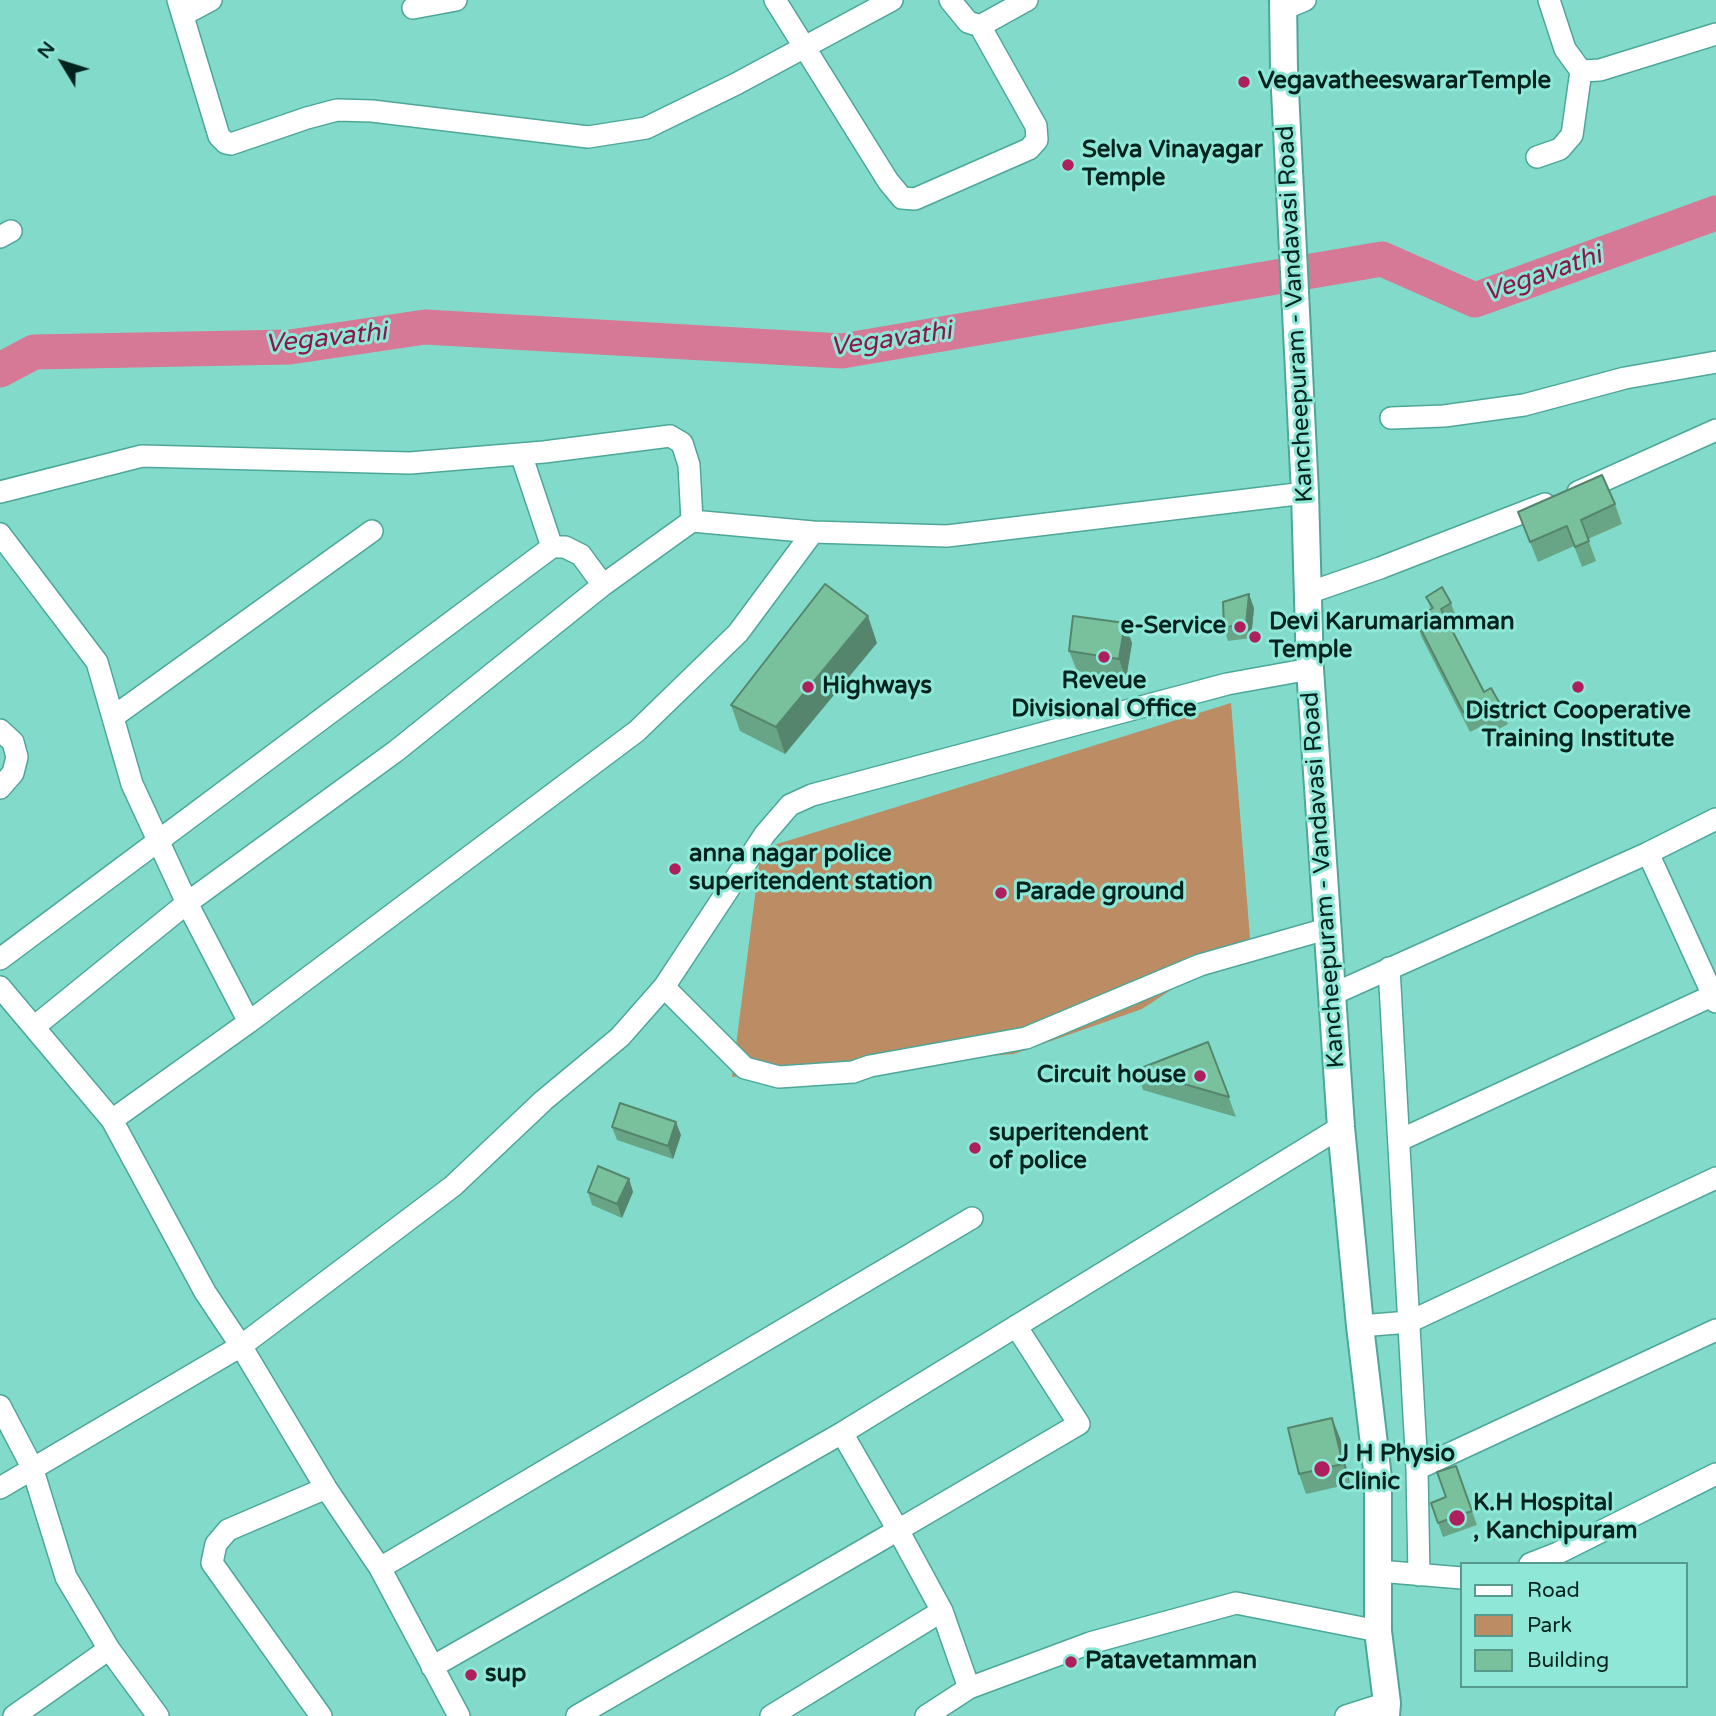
<!DOCTYPE html>
<html>
<head>
<meta charset="utf-8">
<style>
	body { margin:0 }
	#map { position:relative; width:1716px; height:1716px; overflow:hidden; background:#82dbca; font-family:"Varela Round",sans-serif }
	canvas { display:block }
	.legend { position:absolute; left:1460px; top:1562px; width:228px; height:126px; box-sizing:border-box; background:#8fe8d7; border:2px solid #56998d; margin:0; padding:9px 12px; list-style:none; font-size:21px; color:#00231e }
	.legend li { display:flex; align-items:center; gap:14px; height:35px }
	.legend b { width:35px; border:2px solid #56998d }
	.north { position:absolute; left:28px; top:28px; width:70px; height:70px; -webkit-text-stroke:5px #8fe8d7; paint-order:stroke; rotate:308deg; font-size:19px; font-weight:700; line-height:28px; text-align:center; color:#00231e }
	.north::after { content:''; display:block; margin:auto; width:24px; height:32px; background:#00231e; clip-path:polygon(50% 0,100% 100%,50% 72%,0 100%) }
</style>
</head>
<body>
<div id="map">
<canvas width="1716" height="1716"></canvas>
<ul class="legend">
<li><b style="height:9px;background:#fff"></b>Road</li>
<li><b style="height:19px;background:#bc8c65"></b>Park</li>
<li><b style="height:19px;background:#79c09c"></b>Building</li>
</ul>
<div class="north">N</div>
</div>
<script>
const ctx = document.querySelector('canvas').getContext('2d');
ctx.lineJoin = 'round';
function paint(path, color) { ctx.fillStyle = color; ctx.fill(path, 'evenodd'); }
const toPath = rows => new Path2D(rows.map(r => 'M' + r).join(''));
function trace(path, color, width, dash) { ctx.strokeStyle = color; ctx.lineWidth = width; ctx.lineCap = dash ? 'butt' : 'round'; ctx.setLineDash(dash || []); ctx.stroke(path); }
function label(font, color, halo, rows, align = 'center') {
  ctx.font = font + ' "Varela Round",sans-serif'; ctx.lineWidth = 6; ctx.setLineDash([]); ctx.textBaseline = 'middle'; ctx.strokeStyle = halo; ctx.fillStyle = color; for (const [text, x, y, turn = 0] of rows) {
    ctx.save(); ctx.translate(x, y); ctx.rotate((+turn || 0) * Math.PI / 180); ctx.textAlign = isNaN(turn) ? turn : align; if (halo) ctx.strokeText(text, 0, 0); ctx.fillText(text, 0, 0); ctx.restore();
  }
}
paint(toPath([
	[1231,703,1250,938,1142,1009,1014,1054,732,1077,761,849]
]), '#bc8c65');
trace(toPath([
	[0,370,34,352,290,347,425,327,842,351,1382,259,1475,300,1716,213]
]), '#d67996', 35);
const minor = toPath([
	[178,0,219,136,226,143,231,144,307,118,337,110,372,111,588,137,646,128,736,84,892,0],
	[775,0,888,181,902,198,915,199,1029,149,1037,140,1036,126,980,26],
	[950,0,968,22,980,26,1027,0],
	[1549,0,1565,49,1581,71,1600,70,1716,34],
	[413,8,456,0],
	[1284,9,1305,0],
	[183,15,211,0],
	[1537,157,1560,149,1572,135,1581,71],
	[0,237,11,231],
	[1391,418,1444,416,1524,405,1625,378,1716,362],
	[521,454,552,547],
	[0,492,142,456,410,463,544,452,670,436,682,443,689,465,692,521],
	[1578,492,1716,430],
	[0,534,97,662,132,784,187,903,249,1022],
	[1308,593,1380,568,1545,504],
	[113,717,372,531],
	[0,730,13,742,17,757,13,773,0,788],
	[1648,853,1716,1002],
	[0,959,552,547,565,547,581,555,603,585],
	[1389,968,1417,1469,1419,1575],
	[0,987,112,1120,205,1292,241,1346,326,1488,380,1568,459,1716],
	[664,987,745,1068,779,1077,853,1072,870,1066,1026,1038,1200,965,1326,929],
	[1331,995,1648,853,1716,819],
	[34,1027,187,903,396,751,603,585,692,521,813,532],
	[112,1120,249,1022,637,731,738,633,813,532,947,536,1305,493],
	[1400,1140,1716,994],
	[1360,1326,1409,1322,1716,1178],
	[0,1406,32,1467,66,1577,109,1649,158,1716],
	[1417,1469,1716,1330],
	[0,1488,241,1346,453,1186,544,1100,620,1037,664,987,765,834,790,805,812,795,1227,684,1310,669],
	[1530,1564,1558,1553,1716,1474],
	[380,1568,972,1218],
	[1378,1571,1462,1578],
	[432,1667,842,1433,1341,1127],
	[969,1688,942,1611,898,1530,1079,1424,1016,1326],
	[14,1716,109,1649],
	[321,1716,212,1563,216,1544,228,1530,326,1488],
	[577,1716,898,1530,842,1433],
	[771,1716,942,1611],
	[926,1716,969,1688,1090,1643,1236,1603,1378,1631],
	[1346,1716,1387,1703]
]);
const major = toPath([
	[1283,0,1284,70,1305,493,1310,669,1341,1127,1360,1326,1378,1478,1378,1631,1387,1703,1386,1716]
]);
trace(minor, '#4da798', 24);
trace(major, '#4da798', 30);
trace(minor, '#fff', 21);
trace(major, '#fff', 26);
paint(toPath([
	[1615,504,1622,524,1588,539,1596,561,1582,567,1574,546,1538,562,1518,512],
	[1426,597,1451,603,1458,623,1451,627,1484,692,1500,704,1508,724,1492,733,1486,724,1470,732,1422,638,1415,618,1431,609],
	[1254,608,1251,638,1228,641,1224,627],
	[877,643,785,754,740,731,731,705],
	[1132,643,1126,679,1077,671,1069,651],
	[1208,1042,1236,1117,1143,1090,1136,1070],
	[612,1127,681,1135,673,1159,617,1140],
	[629,1179,633,1192,622,1218,592,1205,588,1192],
	[1340,1438,1350,1484,1306,1494,1299,1474],
	[1456,1466,1477,1525,1443,1537,1438,1523]
]), '#68a586');
paint(toPath([
	[1249,594,1254,608,1251,638,1246,625],
	[868,616,877,643,785,754,776,727],
	[1125,623,1132,643,1126,679,1119,659],
	[676,1122,681,1135,673,1159,668,1146],
	[629,1179,633,1192,622,1218,617,1204],
	[1332,1418,1340,1438,1350,1484,1343,1464]
]), '#55866d');
const building = toPath([
	[1602,475,1615,504,1581,520,1589,541,1575,547,1567,526,1530,542,1518,512,1602,475],
	[825,584,868,616,776,727,731,705,825,584],
	[1442,587,1451,603,1441,609,1484,692,1491,688,1500,704,1484,713,1479,704,1463,712,1415,618,1433,608,1426,597,1442,587],
	[1249,594,1246,625,1224,627,1223,602,1249,594],
	[1073,616,1125,623,1119,659,1069,651,1073,616],
	[1208,1042,1229,1097,1136,1070,1208,1042],
	[620,1103,676,1122,668,1146,612,1127,620,1103],
	[598,1166,629,1179,617,1204,588,1192,598,1166],
	[1332,1418,1343,1464,1299,1474,1288,1428,1332,1418],
	[1456,1466,1472,1511,1438,1523,1431,1503,1446,1497,1437,1472,1456,1466]
]);
paint(building, '#79c09c');
trace(building, '#55866d', 2);
for (const [x, y, r, color] of [
	[1244,82,7,"#ad205d"],
	[1068,165,7,"#ad205d"],
	[1240,627,7,"#ad205d"],
	[1255,637,7,"#ad205d"],
	[1104,657,7,"#ad205d"],
	[808,687,7,"#ad205d"],
	[1578,687,7,"#ad205d"],
	[675,869,7,"#ad205d"],
	[1001,893,7,"#ad205d"],
	[1200,1076,7,"#ad205d"],
	[975,1148,7,"#ad205d"],
	[1322,1469,9,"#ad205d"],
	[1457,1518,9,"#ad205d"],
	[1071,1662,7,"#ad205d"],
	[471,1675,7,"#ad205d"]
]) { const dot = new Path2D(); dot.arc(x, y, r, 0, 2 * Math.PI); ctx.fillStyle = color; ctx.fill(dot); trace(dot, '#8fe8d7', 2.5); }
label('bold 24px', '#00231e', '#8fe8d7', [
	["VegavatheeswararTemple",1258,82],
	["Selva Vinayagar",1082,151],
	["Temple",1082,179],
	["Devi Karumariamman",1269,623],
	["Temple",1269,651],
	["e-Service",1226,627,"right"],
	["Reveue",1104,682,"center"],
	["Divisional Office",1104,710,"center"],
	["Highways",822,687],
	["District Cooperative",1578,712,"center"],
	["Training Institute",1578,740,"center"],
	["anna nagar police",689,855],
	["superitendent station",689,883],
	["Parade ground",1015,893],
	["Circuit house",1186,1076,"right"],
	["superitendent",989,1134],
	["of police",989,1162],
	["J H Physio",1338,1455],
	["Clinic",1338,1483],
	["K.H Hospital",1473,1504],
	[", Kanchipuram",1473,1532],
	["Patavetamman",1085,1662],
	["sup",485,1675]
], 'left');
label('24px', '#00231e', '#8fe8d7', [
	["Kancheepuram - Vandavasi Road",1296,314,-93],
	["Kancheepuram - Vandavasi Road",1324,880,-94]
]);
label('italic 26px', '#891949', '#8fe8d7', [
	["Vegavathi",1543,275,-19],
	["Vegavathi",326,339,-6],
	["Vegavathi",891,340,-8]
]);
</script>
</body>
</html>
